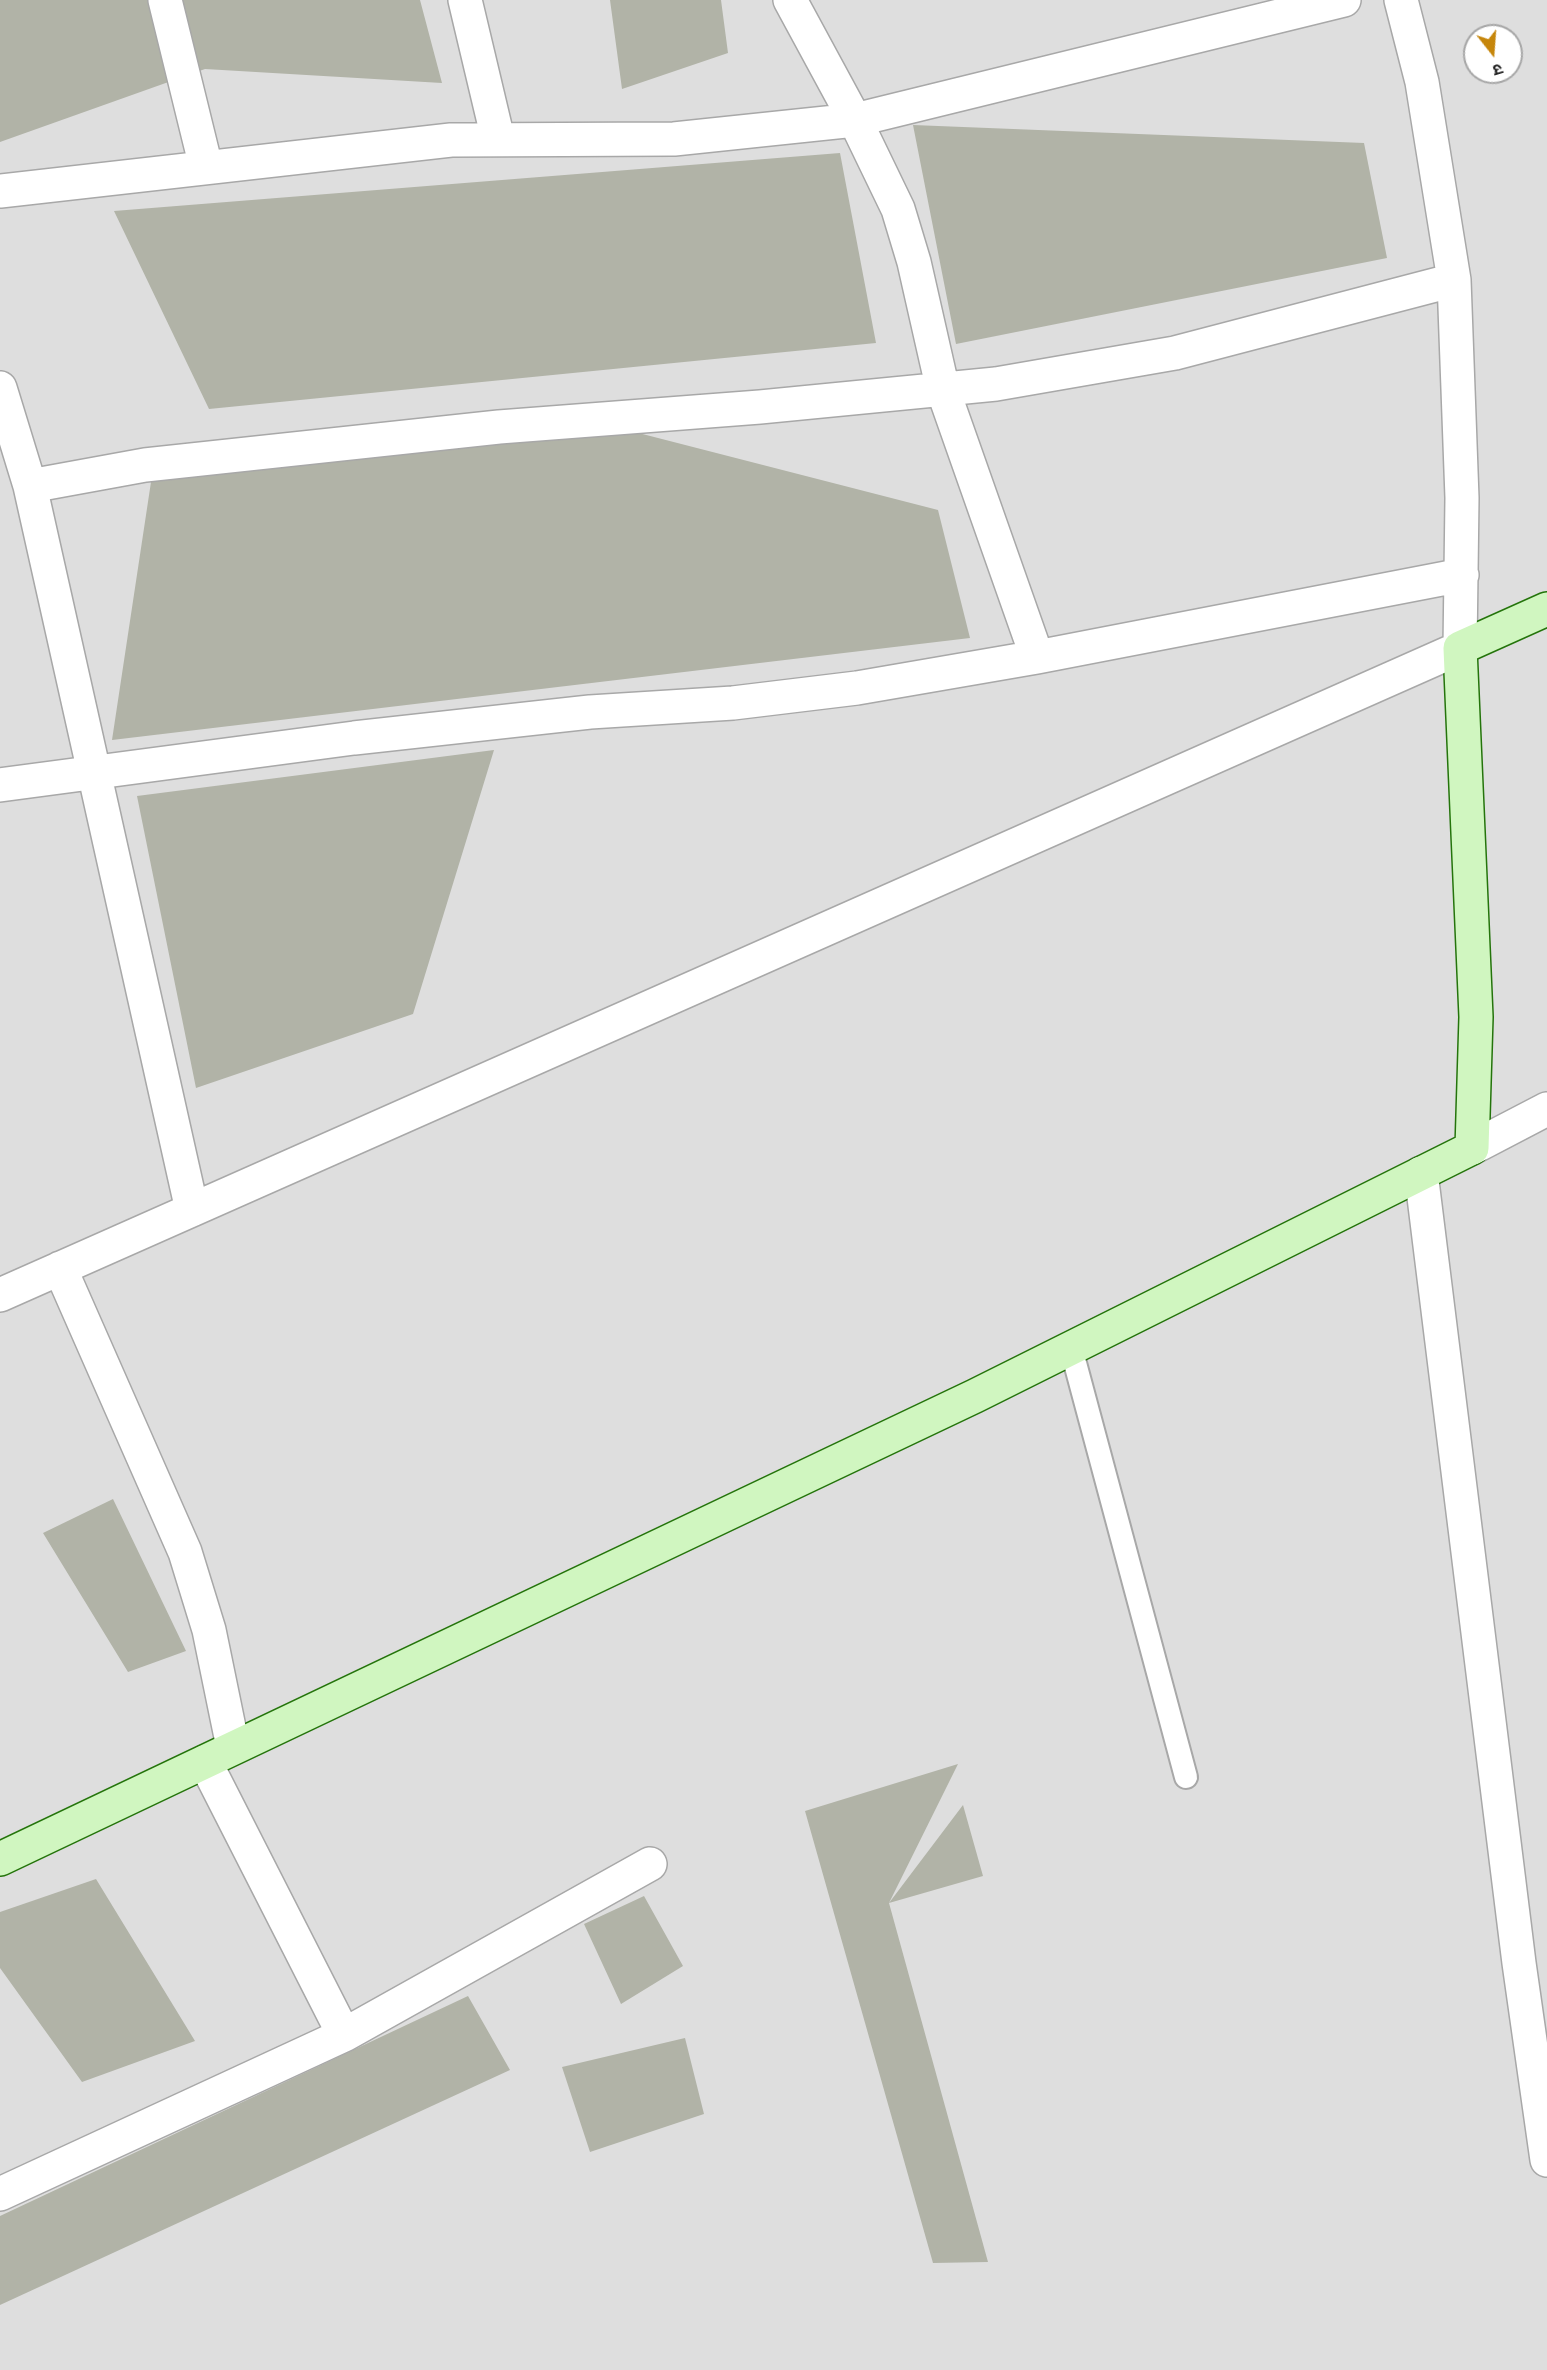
<!DOCTYPE html>
<html>
<head>
<meta charset="utf-8">
<style>
	body { margin:0 }
	#map { position:relative; width:1547px; height:2370px; overflow:hidden; background:#eef0e8; font-family:"Space Grotesk","Noto Sans Devanagari",sans-serif }
	canvas { display:block }
	.north { position:absolute; left:1463px; top:24px; width:60px; height:60px; box-sizing:border-box; background:#fff; border:2px solid #a6a6a6; border-radius:50%; rotate:163deg; font-size:16px; font-weight:700; line-height:24px; text-align:center; color:#212121 }
	.north::after { content:''; display:block; margin:auto; width:21px; height:27px; background:#c6860b; clip-path:polygon(50% 0,100% 100%,50% 72%,0 100%) }
</style>
</head>
<body>
<div id="map">
<canvas width="1547" height="2370"></canvas>
<div class="north">उ</div>
</div>
<script>
const ctx = document.querySelector('canvas').getContext('2d');
ctx.lineJoin = 'round';
function paint(path, color) { ctx.fillStyle = color; ctx.fill(path, 'evenodd'); }
const toPath = rows => new Path2D(rows.map(r => 'M' + r).join(''));
function trace(path, color, width, dash) { ctx.strokeStyle = color; ctx.lineWidth = width; ctx.lineCap = dash ? 'butt' : 'round'; ctx.setLineDash(dash || []); ctx.stroke(path); }
paint(toPath([
	[0,0,1547,0,1547,2370,0,2370],
	[1475,36,1511,36,1511,72,1475,72]
]), '#dedede');
paint(toPath([
	[0,0,420,0,442,83,205,69,0,142],
	[610,0,721,0,728,53,622,89],
	[913,125,1364,143,1387,258,956,344],
	[840,153,876,343,209,409,114,211],
	[588,420,938,510,970,638,112,740,151,482],
	[494,750,413,1014,196,1088,137,796],
	[113,1499,186,1651,128,1672,43,1533],
	[958,1764,889,1903,988,2262,933,2263,805,1811],
	[963,1805,983,1876,889,1903],
	[96,1879,195,2041,82,2082,0,1968,0,1912],
	[644,1896,683,1966,621,2004,584,1924],
	[468,1996,510,2070,0,2305,0,2216],
	[685,2038,704,2114,590,2152,562,2067]
]), '#b1b3a7');
const service = toPath([
	[1071,1348,1186,1777]
]);
const minor = toPath([
	[165,0,206,167],
	[465,0,498,139],
	[790,0,855,120,898,209,914,262,943,390,1037,657],
	[0,191,451,140,674,139,855,120,1344,0],
	[0,388,30,486,192,1210],
	[30,486,145,465,499,427,760,407,996,384,1175,353,1454,280],
	[0,785,354,738,590,712,733,703,857,688,1037,657,1462,575],
	[1472,1148,1547,1109],
	[1421,1173,1519,1963,1547,2160],
	[60,1268,185,1552,209,1630,233,1747],
	[0,1295,1460,648,1462,498,1454,280,1422,82,1401,0],
	[205,1762,344,2035],
	[0,2194,344,2035,650,1864]
]);
const secondary = toPath([
	[0,1859,975,1396,1472,1148,1476,1017,1460,648,1547,609]
]);
trace(service, '#a8a8a8', 26);
trace(minor, '#a8a8a8', 36);
trace(secondary, '#24740b', 36);
trace(service, '#fff', 22);
trace(minor, '#fff', 33);
trace(secondary, '#d0f6c0', 33);
</script>
</body>
</html>
